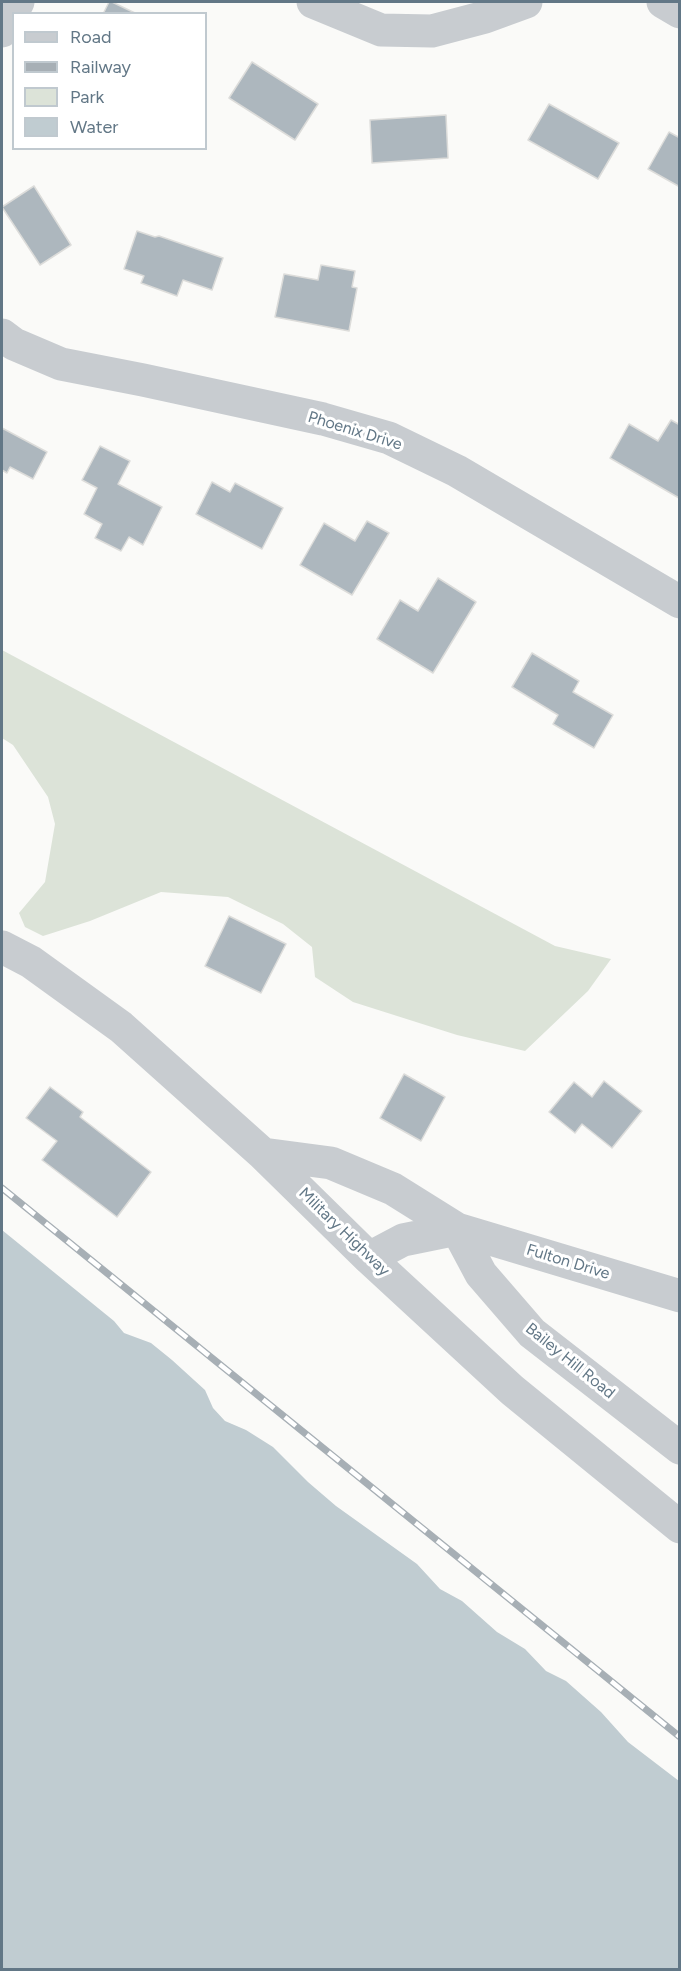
<!DOCTYPE html>
<html>
<head>
<meta charset="utf-8">
<style>
	body { margin:0 }
	#map { position:relative; width:681px; height:1971px; overflow:hidden; background:#fafaf8; font-family:Figtree,sans-serif }
	canvas { display:block }
	.frame { position:absolute; inset:0; border:3px solid #627786; pointer-events:none }
	.legend { position:absolute; left:12px; top:12px; width:195px; height:138px; box-sizing:border-box; background:#fff; border:2px solid #c0c9cf; margin:0; padding:8px 10px; list-style:none; font-size:18px; color:#627786 }
	.legend li { display:flex; align-items:center; gap:12px; height:30px }
	.legend b { width:30px; border:2px solid #c0c9cf }
</style>
</head>
<body>
<div id="map">
<canvas width="681" height="1971"></canvas>
<div class="frame"></div>
<ul class="legend">
<li><b style="height:8px;background:#c8ccd0"></b>Road</li>
<li><b style="height:8px;background:#a7afb5"></b>Railway</li>
<li><b style="height:16px;background:#dce3d8"></b>Park</li>
<li><b style="height:16px;background:#c0ccd1"></b>Water</li>
</ul>
</div>
<script>
const ctx = document.querySelector('canvas').getContext('2d');
ctx.lineJoin = 'round';
function paint(path, color) { ctx.fillStyle = color; ctx.fill(path, 'evenodd'); }
const toPath = rows => new Path2D(rows.map(r => 'M' + r).join(''));
function trace(path, color, width, dash) { ctx.strokeStyle = color; ctx.lineWidth = width; ctx.lineCap = dash ? 'butt' : 'round'; ctx.setLineDash(dash || []); ctx.stroke(path); }
function label(font, color, halo, rows, align = 'center') {
  ctx.font = font + ' Figtree,sans-serif'; ctx.lineWidth = 6; ctx.setLineDash([]); ctx.textBaseline = 'middle'; ctx.strokeStyle = halo; ctx.fillStyle = color; for (const [text, x, y, turn = 0] of rows) {
    ctx.save(); ctx.translate(x, y); ctx.rotate((+turn || 0) * Math.PI / 180); ctx.textAlign = isNaN(turn) ? turn : align; if (halo) ctx.strokeText(text, 0, 0); ctx.fillText(text, 0, 0); ctx.restore();
  }
}
paint(toPath([
	[2,650,555,946,611,959,588,991,525,1051,457,1035,353,1002,315,977,312,947,283,924,228,897,161,892,90,921,43,936,25,927,19,913,45,882,55,824,48,797,13,745,2,738]
]), '#dce3d8');
paint(toPath([
	[2,1230,114,1321,124,1333,151,1343,172,1360,205,1390,213,1408,225,1421,246,1430,273,1447,308,1482,336,1506,417,1564,440,1589,462,1601,497,1632,525,1649,546,1671,566,1681,601,1712,628,1742,679,1781,679,1969,2,1969]
]), '#c0ccd1');
const building = toPath([
	[109,2,112,2,137,14,103,14,109,2],
	[252,62,318,104,295,140,229,98,252,62],
	[549,104,619,143,598,179,528,140,549,104],
	[446,115,448,158,372,163,370,120,446,115],
	[669,132,680,138,680,187,648,169,669,132],
	[34,186,71,245,40,265,2,207,34,186],
	[137,231,155,237,159,236,223,258,212,290,183,280,177,296,141,283,144,276,124,269,137,231],
	[321,265,355,271,352,287,357,288,349,331,275,317,284,274,318,280,321,265],
	[671,420,680,425,679,498,610,458,629,424,658,441,671,420],
	[2,428,47,452,33,479,10,467,7,473,2,470,2,428],
	[100,446,130,461,118,484,162,507,143,545,129,537,121,551,95,538,102,524,84,514,97,488,82,480,100,446],
	[212,482,230,492,235,483,283,508,262,549,196,514,212,482],
	[367,521,389,533,352,595,300,565,324,523,355,541,367,521],
	[438,578,476,602,433,673,377,639,400,600,418,611,438,578],
	[532,653,579,681,573,692,613,715,594,748,553,724,558,715,512,687,532,653],
	[229,916,286,944,261,993,205,966,229,916],
	[404,1074,445,1097,421,1141,380,1118,404,1074],
	[604,1081,642,1111,612,1148,582,1124,575,1133,549,1112,574,1082,592,1097,604,1081],
	[50,1087,83,1112,80,1117,151,1172,117,1217,42,1160,57,1141,26,1118,50,1087]
]);
paint(building, '#adb7be');
trace(building, '#dcdcda', 1.5);
trace(toPath([
	[313,2,381,30,432,31,485,17,526,2],
	[663,2,680,12],
	[2,31,18,2],
	[2,335,14,344,61,364,143,380,323,419,389,438,457,471,680,602],
	[2,947,31,962,121,1027,263,1154,369,1258,512,1390,680,1527],
	[263,1154,331,1163,393,1189,457,1229,680,1296],
	[457,1229,481,1274,532,1333,680,1448],
	[369,1258,403,1240,457,1229]
]), '#c8ccd0', 33);
const rail = toPath([
	[2,1188,680,1737]
]);
trace(rail, '#a7afb5', 7);
trace(rail, '#fff', 4.5, [14]);
label('16px', '#627786', '#fff', [
	["Phoenix Drive",355,431,17],
	["Military Highway",344,1232,44],
	["Fulton Drive",568,1262,17],
	["Bailey Hill Road",570,1361,39]
]);
</script>
</body>
</html>
